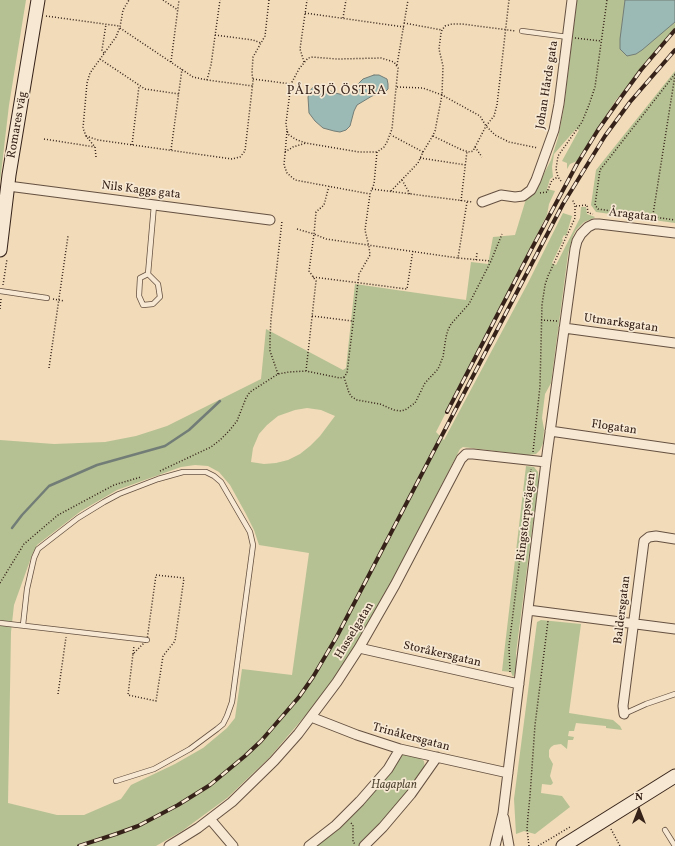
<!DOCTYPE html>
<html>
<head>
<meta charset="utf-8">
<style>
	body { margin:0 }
	#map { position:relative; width:675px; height:846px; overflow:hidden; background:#f1dbb9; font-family:Vollkorn,serif }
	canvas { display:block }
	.north { position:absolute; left:619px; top:790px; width:40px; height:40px; -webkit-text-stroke:3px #f6e8d2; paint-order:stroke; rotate:0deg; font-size:11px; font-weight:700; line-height:16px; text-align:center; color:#362219 }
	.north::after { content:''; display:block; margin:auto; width:14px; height:18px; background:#362219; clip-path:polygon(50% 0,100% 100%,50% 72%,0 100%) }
</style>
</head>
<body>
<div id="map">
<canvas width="675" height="846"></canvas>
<div class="north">N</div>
</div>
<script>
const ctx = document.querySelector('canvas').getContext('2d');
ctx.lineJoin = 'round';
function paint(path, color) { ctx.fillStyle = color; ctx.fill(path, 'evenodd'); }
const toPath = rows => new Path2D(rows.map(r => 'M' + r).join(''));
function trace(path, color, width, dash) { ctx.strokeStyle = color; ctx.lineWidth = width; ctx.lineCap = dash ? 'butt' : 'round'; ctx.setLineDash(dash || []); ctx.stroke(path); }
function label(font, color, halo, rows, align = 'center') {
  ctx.font = font + ' Vollkorn,serif'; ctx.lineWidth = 3.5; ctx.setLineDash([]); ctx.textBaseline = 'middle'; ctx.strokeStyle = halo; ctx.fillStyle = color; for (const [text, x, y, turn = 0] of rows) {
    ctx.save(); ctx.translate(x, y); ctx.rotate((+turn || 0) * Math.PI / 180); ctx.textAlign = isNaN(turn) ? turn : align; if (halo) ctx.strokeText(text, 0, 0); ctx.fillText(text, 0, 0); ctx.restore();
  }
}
paint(toPath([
	[0,0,26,0,9,105,0,182],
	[577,0,675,0,675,28,616,100,577,161,570,164,567,169,567,163,562,161,579,130,576,129,554,154,552,167,553,177,550,179,547,189,555,191,549,204,547,215,436,432,444,440,529,281,563,213,572,216,566,236,564,235,562,239,563,240,552,263,556,265,580,218,581,207,586,207,587,214,595,217,594,218,584,222,576,230,573,236,568,254,551,383,545,394,542,418,544,429,543,443,540,450,536,454,528,455,463,447,460,449,371,622,322,696,269,758,227,798,182,831,156,846,0,846,0,440,54,444,105,442,136,436,167,426,261,379,266,329,343,370,346,368,355,284,466,300,471,262,488,264,493,237,515,235,526,199,533,195,551,160,558,138,564,107],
	[307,408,321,410,335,416,320,436,310,446,300,454,288,460,276,463,264,464,251,462,253,448,259,434,267,425,278,416,295,410],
	[195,465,208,466,219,472,230,485,246,514,254,530,259,545,309,553,292,675,242,669,235,718,227,728,203,748,175,764,131,785,121,799,84,815,57,815,8,803,11,632,14,605,32,555,37,545,81,511,117,490,181,467],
	[675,71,675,223,596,212,591,205,596,170],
	[526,466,534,467,538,472,539,488,536,513,533,522,516,653,516,671,513,677,511,672,502,671],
	[541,620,581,624,569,713,613,720,620,726,622,730,606,728,606,726,576,723,574,731,569,731,568,736,574,737,573,740,568,740,567,749,561,744,554,745,551,747,549,750,549,757,553,764,550,776,553,783,551,785,542,784,541,793,562,796,570,807,535,834,524,831,516,834,514,799,537,622],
	[405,754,418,757,424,761,425,769,410,791,361,846,316,846,399,755]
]), '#b5c192');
const water = toPath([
	[625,0,675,0,675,22,642,50,636,54,627,56,620,49,620,39,625,0],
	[374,75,379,75,387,79,388,84,388,89,385,92,372,96,357,105,354,111,350,126,346,130,340,132,334,131,323,128,315,121,309,113,308,97,310,91,313,87,320,86,335,93,344,95,351,91,363,79,374,75]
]);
paint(water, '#9cbab5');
trace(water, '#737d77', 1);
trace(toPath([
	[12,528,22,515,49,486,97,465,165,446,189,430,220,401]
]), '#737d77', 2.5);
const lane = toPath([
	[522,31,568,37],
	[148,274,140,278,139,296,143,305,153,304,160,297,158,284,148,274,154,205],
	[0,291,47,298],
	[0,623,147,640],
	[23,625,27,589,34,558,38,549,78,518,104,502,119,494,158,479,183,472,206,472,214,476,221,482,250,532,253,545,232,702,227,716,223,724,217,729,190,749,154,769,116,781],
	[624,714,646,704,675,694],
	[665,830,675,846]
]);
const street = toPath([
	[8,186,270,220],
	[482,202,501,195,515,197,523,196,531,190,536,180,554,130,559,104,572,0],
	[564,328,675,343],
	[550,431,675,449],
	[528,610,675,629],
	[359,648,519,684],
	[624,714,623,706,644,541,649,537,656,536,675,539],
	[311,717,357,735,400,749,508,773],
	[504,818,509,846],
	[210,819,233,846],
	[169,846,198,828,232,802,274,761,298,734,337,682,359,648,395,585,461,459,466,454,473,454,546,462],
	[309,846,336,825,360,801,388,769,400,749],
	[364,846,383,827,411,794,437,757],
	[495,846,503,813,546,462,575,249,577,241,581,234,588,227,594,224,599,224,675,233]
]);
const secondary = toPath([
	[0,250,9,175,38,0],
	[563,846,675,776]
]);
trace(lane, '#655041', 6);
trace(street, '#655041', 11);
trace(secondary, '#362219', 15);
trace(toPath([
	[163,0,178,10],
	[305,13,404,27],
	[46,16,119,26],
	[343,18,346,0],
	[404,23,442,30],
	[120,28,193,77,207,80,253,86],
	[215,35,253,40,261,43],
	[575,38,601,41],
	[104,53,102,50,106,24],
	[100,59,145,89,179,94],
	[171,62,179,0],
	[304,62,300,49,307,0],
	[397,65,408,0],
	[675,74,600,170,595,205,598,209,675,220],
	[253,79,291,84],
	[207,80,211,65,220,0],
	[397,87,423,88,442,95,443,66,439,49,441,33,442,30,445,26,452,24,462,24,516,31],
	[287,131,284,165,287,173,295,180,370,194],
	[86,136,98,140,232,159,240,157,245,151,253,81,252,73,253,57,265,36,269,0],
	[433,136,462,150,470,152,473,151,486,126,494,116,497,105,509,0],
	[44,139,95,147],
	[132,145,139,86],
	[475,147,482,157],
	[171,150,182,69],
	[285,152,293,147,306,143],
	[423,152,432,137,435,131,442,95,480,116,486,126,495,135,509,142,538,148],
	[96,157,95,147,86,136,83,128,87,83,90,73,116,37,120,27,123,10,129,0],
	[420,158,466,165],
	[402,180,410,194],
	[561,181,558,177,556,169,558,156,582,122,589,105,595,87,607,0],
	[372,189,473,202],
	[391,191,418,163,423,152,391,135],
	[540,193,547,192,552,180,558,177],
	[461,201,467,151],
	[467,202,458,258,491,261],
	[576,206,587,205,588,213,593,214],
	[652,221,675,75],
	[297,229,314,234,316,212,324,205,329,186],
	[476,260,477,253],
	[313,277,407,289,413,250],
	[3,285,7,259],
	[53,299,64,301],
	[0,309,1,299],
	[312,316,352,321],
	[541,320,557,321],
	[49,368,68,236],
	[306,371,316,281,309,271,314,234,326,239,458,258],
	[278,374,270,351,270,338,271,319,282,221],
	[344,377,349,393,352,397,357,400,380,404,394,410,401,411,405,410,415,403,425,383,438,369,443,357,446,337,448,330,451,324,469,304,491,261,502,234],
	[533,452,540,386,542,305,545,285,548,276,575,218,575,205,572,199],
	[160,471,211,447,220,440,229,431,237,421,246,398,250,392,278,374,289,372,306,371,340,378,344,377,347,373,359,274,370,255,369,247,365,230,370,194,374,184,377,152,384,147,387,142,392,129,398,68,394,62,381,58,337,59,313,57,308,58,299,69,291,84,286,123,287,131,289,135,297,140,306,143,359,152,377,152],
	[156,575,184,578,175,641,163,656,156,701,128,695,133,654,147,640,156,575],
	[0,583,24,544,58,515,114,485,141,477],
	[133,654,134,646],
	[510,672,509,646,531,469],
	[58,694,66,637],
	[351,823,353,825,353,842,356,845],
	[611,829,620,846],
	[529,846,527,829,528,816,530,796,535,725,548,621],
	[538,846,570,827]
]), '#362219', 1.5, [1, 2]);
trace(lane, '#f6e8d2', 4.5);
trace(street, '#f6e8d2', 9);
trace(secondary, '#f6e8d2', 13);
const rail = toPath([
	[447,412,532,248,577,164,598,130,622,96,641,70,675,30],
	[79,846,116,834,138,826,178,805,210,785,245,756,261,741,299,697,313,677,336,638,563,204,605,136,630,102,675,50]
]);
trace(rail, '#362219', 4);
trace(rail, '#f6e8d2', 2.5, [8]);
label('12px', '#362219', '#f6e8d2', [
	["Johan Hårds gata",548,85,-81],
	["Romares väg",18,125,-80],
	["Nils Kaggs gata",141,191,7],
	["Åragatan",633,216,7],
	["Utmarksgatan",621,324,8],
	["Flogatan",614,428,8],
	["Ringstorpsvägen",527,517,-83],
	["Baldersgatan",623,610,-83],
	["Hasselgatan",355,631,-59],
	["Storåkersgatan",442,655,13],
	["Trinåkersgatan",411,738,15]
]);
label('italic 12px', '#564a37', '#f6e8d2', [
	["Hagaplan",394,786]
]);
ctx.letterSpacing = '1px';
label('13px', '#362219', '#f6e8d2', [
	["PÅLSJÖ ÖSTRA",337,92]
]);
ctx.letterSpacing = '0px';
</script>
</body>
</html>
